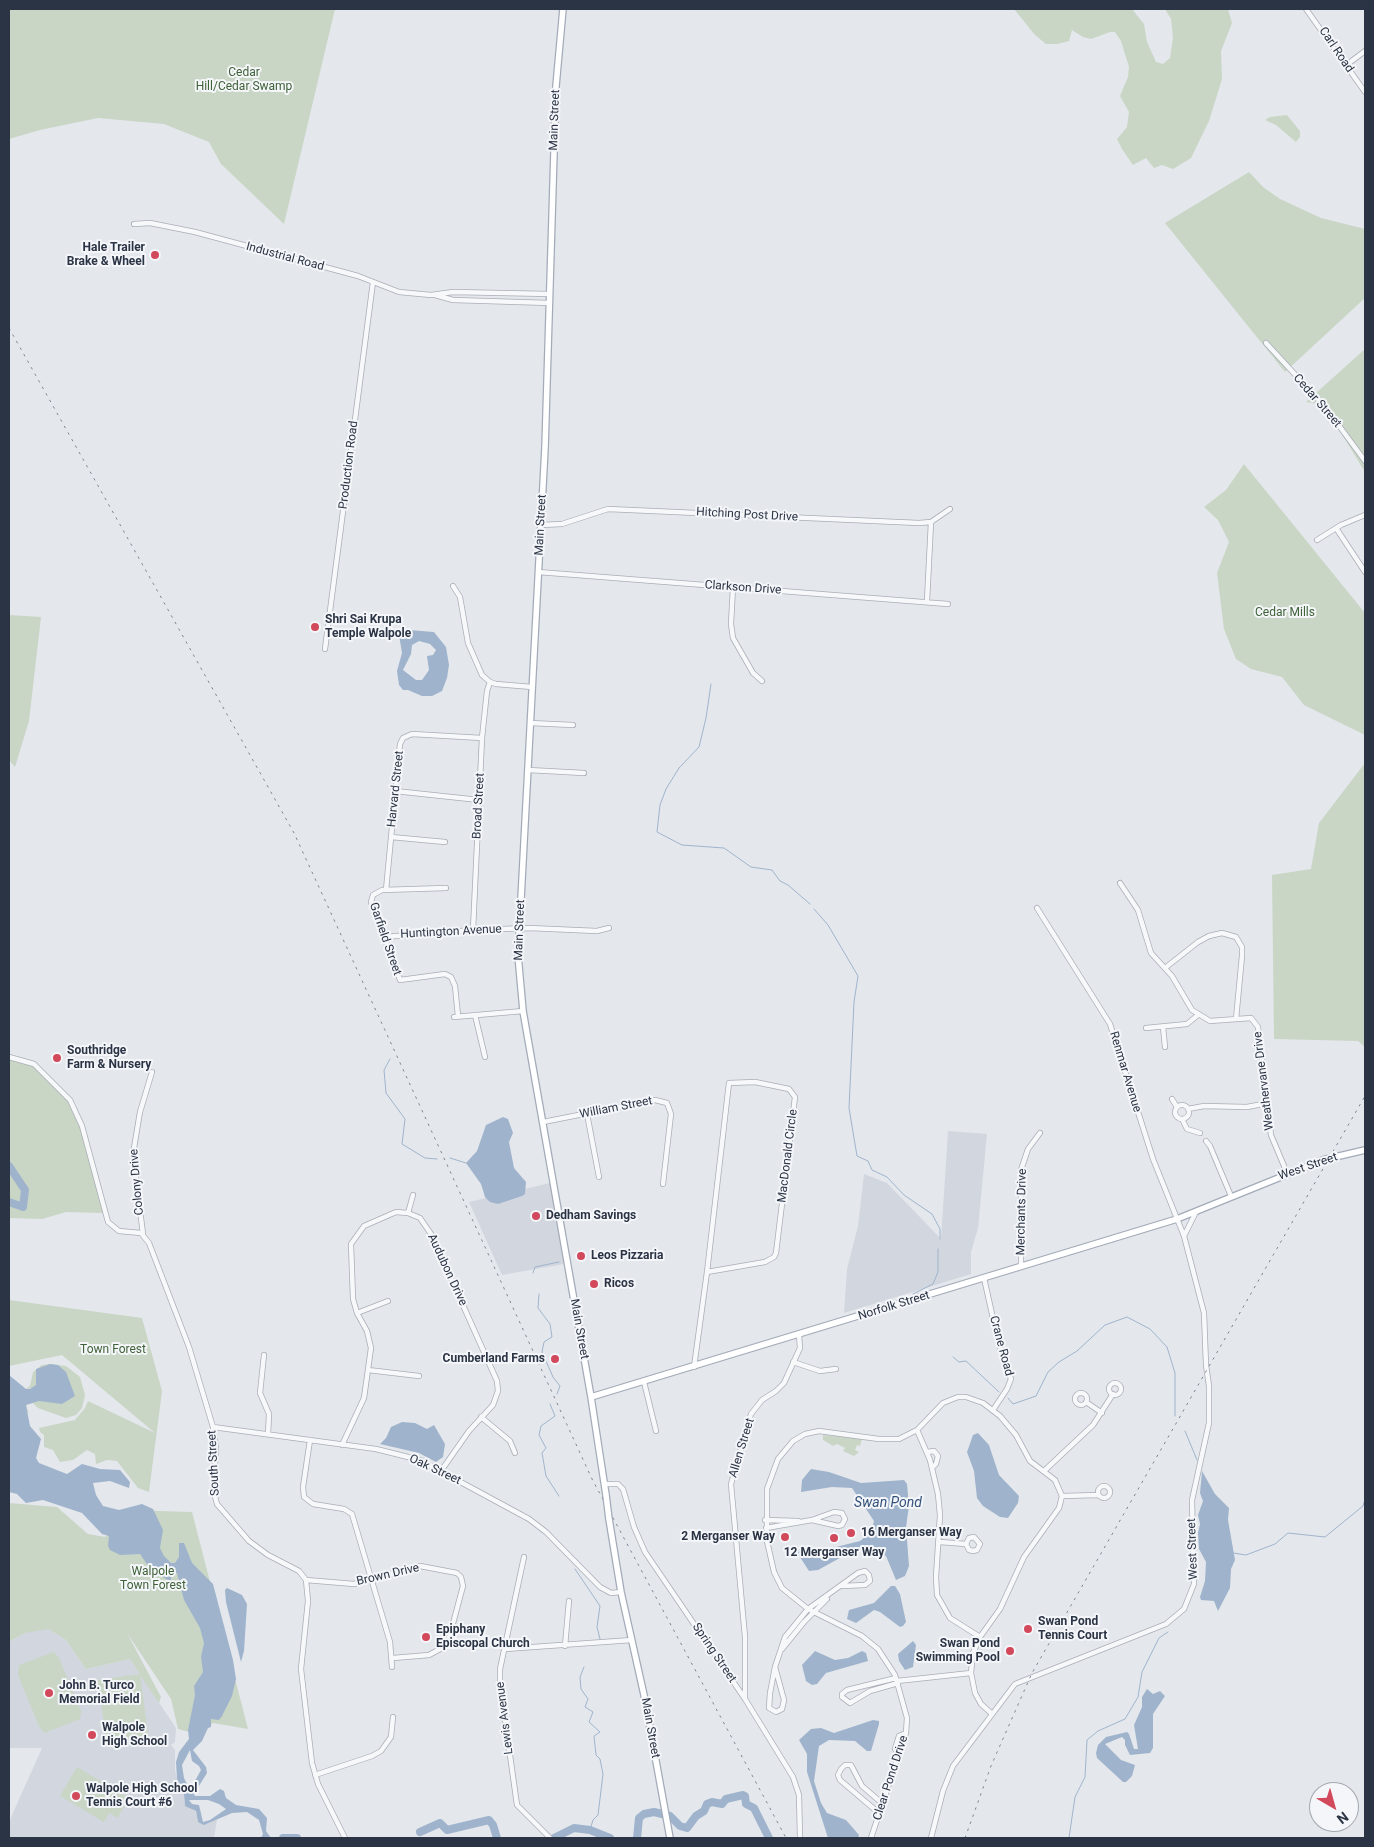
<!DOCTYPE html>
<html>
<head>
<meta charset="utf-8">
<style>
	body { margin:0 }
	#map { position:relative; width:1374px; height:1847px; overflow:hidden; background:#e4e7ec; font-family:Roboto,sans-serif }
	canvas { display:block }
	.frame { position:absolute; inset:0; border:10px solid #2b3445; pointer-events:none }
	.north { position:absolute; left:1309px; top:1782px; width:50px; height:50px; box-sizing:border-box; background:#f4f6f9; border:1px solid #a4a8b1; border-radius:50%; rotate:142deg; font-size:14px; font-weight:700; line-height:20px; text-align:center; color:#2b3445 }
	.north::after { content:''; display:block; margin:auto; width:18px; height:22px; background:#d1495b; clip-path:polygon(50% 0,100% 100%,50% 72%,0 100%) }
</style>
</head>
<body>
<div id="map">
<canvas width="1374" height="1847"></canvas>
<div class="frame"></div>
<div class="north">N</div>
</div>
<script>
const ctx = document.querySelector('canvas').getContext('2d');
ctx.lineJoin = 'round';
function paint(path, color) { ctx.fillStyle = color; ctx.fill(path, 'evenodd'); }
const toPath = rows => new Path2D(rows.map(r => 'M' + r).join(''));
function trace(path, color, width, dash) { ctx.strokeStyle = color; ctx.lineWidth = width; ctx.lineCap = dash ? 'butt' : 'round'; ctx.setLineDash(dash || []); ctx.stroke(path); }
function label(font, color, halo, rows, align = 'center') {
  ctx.font = font + ' Roboto,sans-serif'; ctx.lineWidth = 4; ctx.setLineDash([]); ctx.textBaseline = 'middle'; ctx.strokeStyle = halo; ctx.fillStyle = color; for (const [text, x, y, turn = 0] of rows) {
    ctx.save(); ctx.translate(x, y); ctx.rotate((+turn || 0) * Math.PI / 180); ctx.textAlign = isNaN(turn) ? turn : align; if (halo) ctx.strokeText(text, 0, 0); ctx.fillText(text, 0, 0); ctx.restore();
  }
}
paint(toPath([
	[948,1131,987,1134,978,1228,971,1252,971,1274,844,1313,847,1269,858,1226,864,1174,887,1183,941,1239],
	[550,1183,564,1264,502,1275,469,1202],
	[40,1629,48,1629,66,1640,86,1669,130,1659,176,1728,175,1742,171,1745,175,1750,175,1770,177,1779,184,1794,184,1802,196,1812,198,1822,207,1824,217,1819,214,1838,9,1838,9,1824,12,1815,42,1748,9,1748,9,1642,25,1633]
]), '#d2d6de');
paint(toPath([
	[9,9,335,9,284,224,221,164,209,142,164,124,98,118,40,130,9,139],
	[1014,9,1132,9,1144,24,1147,42,1156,62,1163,64,1170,58,1173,38,1171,19,1165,9,1228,9,1232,23,1221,51,1222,79,1209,121,1191,158,1173,169,1162,165,1154,168,1146,158,1133,165,1122,149,1117,139,1127,127,1129,112,1120,96,1128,77,1129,67,1121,41,1115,32,1110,32,1091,39,1083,37,1072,30,1069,41,1057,44,1046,44,1035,35],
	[1287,115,1300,131,1300,137,1296,142,1276,125,1265,120,1270,117],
	[1249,172,1263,187,1280,199,1321,218,1365,229,1365,298,1285,372,1165,223],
	[1365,349,1365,472,1324,405,1306,402],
	[1244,464,1365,613,1365,735,1304,705,1282,677,1251,669,1236,659,1224,629,1217,573,1229,542,1218,520,1204,507,1226,490],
	[9,615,41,617,29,721,15,767,9,760],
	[1365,763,1365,1047,1358,1041,1274,1039,1272,875,1311,869,1319,823],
	[9,1057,28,1061,74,1106,105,1213,66,1212,42,1219,9,1218],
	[9,1300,142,1318,162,1391,149,1492,138,1488,117,1461,107,1460,96,1464,95,1454,87,1450,73,1460,60,1462,53,1450,44,1447,44,1435,40,1432,39,1428,75,1420,85,1408,88,1401,155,1433,62,1355,9,1366],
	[50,1364,66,1366,80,1377,85,1395,82,1408,76,1415,66,1418,38,1408,32,1402,26,1405,29,1414,20,1403,34,1388,26,1389,30,1386,33,1372,42,1365],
	[823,1435,862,1439,860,1446,857,1445,855,1450,859,1452,854,1456,843,1451,845,1448,837,1444,833,1446,830,1444,823,1440],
	[9,1503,57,1507,88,1534,105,1537,127,1510,192,1512,248,1729,213,1723,197,1734,178,1729,171,1699,127,1633,161,1697,159,1703,140,1675,149,1740,107,1746,98,1680,140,1674,130,1659,86,1669,66,1640,48,1629,25,1633,9,1642],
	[54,1652,59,1658,81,1711,80,1719,44,1733,39,1726,18,1675,19,1665],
	[77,1767,128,1798,118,1818,109,1813,104,1822,60,1796]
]), '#c9d6c5');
paint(toPath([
	[409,630,434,632,446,647,449,665,447,678,442,691,432,696,422,696,408,690,403,690,399,685,397,671,402,653,399,635],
	[419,641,430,644,436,650,433,655,427,656,429,670,422,680,416,680,403,670,411,654,412,645],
	[503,1117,508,1119,513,1133,509,1142,514,1168,526,1182,525,1194,522,1196,498,1204,490,1202,485,1197,481,1184,466,1163,477,1151,486,1125],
	[50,1364,58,1365,66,1372,75,1396,62,1404,39,1401,26,1405,30,1426,41,1439,36,1458,39,1463,67,1474,82,1464,100,1469,120,1470,130,1482,129,1488,110,1481,93,1483,96,1495,103,1506,119,1510,142,1504,153,1509,163,1530,160,1548,164,1556,171,1563,175,1563,179,1557,179,1543,184,1543,192,1563,213,1584,233,1660,236,1679,232,1696,222,1716,219,1720,211,1719,211,1727,208,1728,202,1741,193,1750,206,1767,207,1773,194,1794,195,1796,210,1796,220,1789,224,1791,226,1798,236,1805,259,1809,267,1818,266,1831,271,1838,261,1838,263,1834,259,1820,247,1812,232,1813,204,1825,198,1822,196,1811,185,1806,184,1794,177,1779,176,1762,179,1752,189,1739,188,1730,195,1695,194,1686,203,1672,201,1657,204,1643,200,1628,184,1600,177,1573,171,1573,171,1580,168,1580,151,1570,140,1554,120,1555,110,1550,108,1546,109,1536,102,1534,82,1513,43,1500,26,1503,17,1494,9,1492,9,1375,26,1389,30,1389,36,1385,36,1369],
	[190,1750,192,1761,199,1766,201,1770,190,1790,184,1778,182,1765],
	[189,1800,208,1800,219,1804,226,1809,210,1820,203,1822,199,1805,192,1804],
	[402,1422,415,1423,427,1429,434,1425,445,1444,443,1457,436,1462,419,1453,380,1444,386,1438,391,1427],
	[978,1433,989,1445,999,1475,1019,1496,1018,1503,1008,1518,1000,1517,983,1506,977,1498,974,1471,967,1452,973,1435],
	[811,1469,829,1472,861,1483,904,1480,907,1484,909,1506,906,1527,909,1566,905,1576,896,1580,886,1556,865,1547,849,1553,818,1570,809,1571,798,1554,799,1549,806,1547,820,1551,860,1541,871,1532,874,1521,852,1488,832,1487,801,1492,802,1480],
	[1202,1471,1215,1494,1229,1508,1228,1520,1235,1560,1231,1569,1230,1588,1218,1611,1214,1601,1201,1600,1200,1597,1205,1581,1206,1562,1199,1549,1198,1533,1200,1524,1198,1515,1203,1501,1200,1493],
	[891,1586,895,1586,900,1594,906,1622,903,1626,900,1627,880,1612,874,1610,856,1623,847,1619,849,1610,874,1603],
	[227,1588,242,1595,247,1604,244,1651,241,1662,226,1602,225,1590],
	[913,1641,916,1645,913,1667,905,1670,899,1661,898,1654],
	[815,1651,835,1660,848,1658,862,1651,866,1653,868,1661,826,1673,817,1684,812,1685,806,1681,802,1665],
	[1147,1689,1153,1694,1160,1691,1165,1696,1153,1714,1153,1748,1150,1753,1130,1755,1125,1745,1125,1740,1122,1737,1105,1744,1121,1760,1135,1765,1132,1776,1126,1782,1123,1782,1097,1758,1096,1753,1098,1745,1106,1737,1127,1732,1129,1734,1134,1749,1138,1749,1134,1725,1142,1707,1142,1697],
	[873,1720,879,1721,879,1724,871,1751,867,1751,855,1741,829,1740,819,1746,814,1781,821,1803,827,1813,846,1820,859,1835,858,1838,828,1838,807,1772,807,1754,799,1740,811,1729,821,1728,834,1733]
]), '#9fb4cc');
trace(toPath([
	[711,684,706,718,699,747,679,768,666,789,660,805,657,832,682,845,724,848,751,867,772,870,780,881,788,885,810,904],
	[814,909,828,925,858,976,854,1002,849,1108,857,1156,868,1161,872,1170,887,1177,904,1195,932,1214,940,1229,940,1239],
	[390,1059,384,1070,386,1093,405,1119,402,1144,425,1158,437,1159],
	[450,1158,466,1163],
	[533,1273,535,1267,559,1262],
	[539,1294,538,1308,550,1324,552,1337,544,1342,542,1352,553,1377,560,1386,557,1394],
	[913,1294,933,1284,938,1272,938,1249],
	[953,1357,959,1362,966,1361,999,1392],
	[1008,1398,1013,1404,1036,1396,1048,1372,1059,1362,1077,1351,1105,1325,1127,1317,1150,1329,1167,1347,1175,1373,1175,1416],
	[550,1404,555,1416,541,1426,539,1435,546,1448,542,1453,546,1476,559,1496],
	[1185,1431,1197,1460],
	[1233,1553,1246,1555,1275,1544,1288,1533,1325,1537,1363,1506,1365,1499],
	[575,1569,600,1606,597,1627,600,1639],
	[584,1667,580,1677,581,1689,588,1699,585,1707,593,1712,589,1722,600,1732,594,1736,596,1755,600,1759,603,1774,598,1815,593,1820,590,1830],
	[1069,1838,1075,1797,1085,1777,1087,1740,1098,1731,1125,1719,1138,1697,1142,1672,1159,1638,1168,1632]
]), '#9fb4cc', 1);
trace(toPath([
	[9,1166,25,1190,23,1207,9,1202],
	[420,1832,440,1823,447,1830,489,1820,493,1825,497,1838],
	[283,1838,297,1838],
	[554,1838,574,1828,590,1830,610,1838],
	[637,1838,639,1818,644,1814,654,1812,670,1816,680,1826,687,1828,696,1816,704,1811,707,1804,712,1802,722,1804,726,1799,743,1795,745,1796,746,1804,754,1808,769,1838]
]), '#9fb4cc', 8);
const minor = toPath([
	[1306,9,1365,92],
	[1345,66,1365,51],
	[134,224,150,223,195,232,358,276,399,292,431,295,453,292,550,294],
	[435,295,453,300,550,303],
	[1266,343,1326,408,1365,461],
	[541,525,562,524,608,509,919,523,931,522,950,509],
	[1336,528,1365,572],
	[1317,540,1341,525,1365,515],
	[538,572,948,604],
	[453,586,460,597,468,643,482,675,490,682,496,684,532,687],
	[733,587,731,624,733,638,753,673,762,681],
	[927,601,931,522],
	[325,649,373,282],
	[530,723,573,725],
	[528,770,584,773],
	[395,791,479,800],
	[391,837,445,842],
	[1120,883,1138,910,1151,953,1172,976,1192,1010,1210,1021,1251,1018,1258,1027,1271,1135,1287,1173],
	[446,888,382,890,373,895,371,902,400,980,445,974,451,977,455,986,458,1016],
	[386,890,400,744,403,738,412,734,482,738],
	[473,930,482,738,487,691,490,682],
	[384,937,473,930,529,928,597,931,609,928],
	[1165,968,1198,942,1209,936,1222,933,1236,937,1242,947,1242,956,1236,1019],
	[475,1015,485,1057],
	[454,1017,523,1011],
	[1163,1027,1165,1047],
	[1146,1028,1187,1024,1198,1015],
	[9,1057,34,1064,70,1100,82,1126,108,1222,119,1231,141,1233,149,1243,189,1347,213,1427,216,1449,213,1489,217,1504,249,1541,268,1555,299,1571,306,1580,308,1601,301,1669,312,1763,318,1784,345,1838],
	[1172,1099,1177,1107],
	'1175 1112a7 7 0 1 1 14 0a7 7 0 1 1-14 0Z',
	[1188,1109,1204,1106,1247,1107,1268,1103],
	[587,1114,599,1177],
	[1182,1119,1187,1129,1200,1133],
	[543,1122,655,1100,667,1103,671,1114,663,1184],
	[1206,1141,1210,1146,1231,1196],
	[408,1213,413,1195],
	[143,1234,133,1154,140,1112,152,1072],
	[1184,1236,1196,1212],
	[1021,1267,1021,1170,1028,1149,1040,1133],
	[984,1278,998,1341,1011,1379,1007,1389,993,1410],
	[357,1313,388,1301],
	[264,1355,260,1393,269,1414,268,1434],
	[793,1362,820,1371,836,1369],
	[694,1367,707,1272,765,1262,774,1257,776,1253,795,1097,789,1089,755,1082,729,1083,707,1272],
	[368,1370,419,1376],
	[644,1382,656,1431],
	'1109 1389a6 6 0 1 1 12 0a6 6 0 1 1-12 0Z',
	'1075 1399a6 6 0 1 1 12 0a6 6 0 1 1-12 0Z',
	[1086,1402,1102,1413],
	[481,1417,510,1441,515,1453],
	[213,1427,376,1449,420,1460,529,1519,546,1532,600,1587,611,1593,621,1592],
	[917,1430,930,1460,938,1494,940,1515,936,1577,937,1595,950,1618,980,1637],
	[310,1440,303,1487,304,1497,313,1504,344,1509,352,1514,390,1642,392,1667],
	[342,1445,364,1398,371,1348,367,1331,357,1313,353,1299,351,1244,364,1226,396,1212,408,1213,420,1218,431,1234,497,1381,498,1391,493,1405,469,1431,441,1471],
	[927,1452,934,1451,938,1456,936,1464,933,1467],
	[1044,1471,1093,1425,1113,1394],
	[604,1484,618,1484,623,1489,634,1527,645,1552,745,1699,793,1777,799,1795,800,1838],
	'1098 1492a6 6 0 1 1 12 0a6 6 0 1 1-12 0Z',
	[1062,1496,1098,1495],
	[765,1520,798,1521],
	[766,1528,812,1520,834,1512,842,1513,845,1519,842,1525,838,1526,812,1520],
	[940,1542,966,1544,969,1550,973,1551,977,1550,980,1544,974,1537,969,1538,966,1544],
	[524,1557,500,1669,500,1684,517,1805,550,1838],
	[306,1580,354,1584,420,1566,457,1573,461,1577,463,1586,448,1642,442,1648,429,1655,393,1658],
	[565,1646,569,1601],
	[505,1649,632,1640],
	[782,1649,804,1622,827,1599],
	[775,1667,784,1700,782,1709,776,1712,769,1708,770,1693,775,1667,785,1637,808,1609,858,1573,865,1571,869,1575,870,1581,865,1585,842,1586],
	[896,1678,847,1690,842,1694,842,1697,850,1703,870,1691,898,1683],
	[897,1681,971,1673],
	[745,1699,745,1637,731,1484,751,1414,762,1400,776,1391,784,1383,800,1348,799,1335],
	[899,1756,895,1749,899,1736,906,1733],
	[315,1775,372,1756,381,1751,391,1737,393,1717],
	[880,1814,840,1780,838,1775,841,1769,845,1765,851,1765,862,1786,883,1804],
	[871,1838,906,1733,907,1718,895,1675,878,1649,862,1636,808,1609,782,1588,774,1572,767,1541,767,1489,778,1459,793,1441,805,1434,819,1431,879,1439,899,1439,917,1430,943,1403,958,1397,966,1397,983,1403,1000,1416,1016,1435,1030,1461,1055,1480,1062,1496,1059,1508,1024,1557,1000,1609,980,1637,973,1653,971,1673,975,1693,981,1704,991,1713],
	[931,1838,943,1791,953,1766,1015,1684,1166,1624,1184,1609,1194,1584,1192,1500,1209,1423,1209,1386,1206,1365,1204,1313,1184,1236,1153,1159,1110,1024,1037,908]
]);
const major = toPath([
	[563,9,556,86,545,448,518,955,523,1011,591,1397,606,1495],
	[1335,1157,1365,1150],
	[591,1397,1177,1219,1323,1160],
	[609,1519,621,1592,644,1695,670,1838]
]);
trace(minor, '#a9aeb7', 6);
trace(major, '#a3abb8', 8);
trace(minor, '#f7f8fa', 4.5);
trace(major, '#fff', 5.5);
trace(toPath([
	[9,328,294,833,592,1479,786,1838],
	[965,1838,991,1766,1032,1673,1365,1096]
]), '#7d8696', 1, [2.5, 5]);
const majorBridge = toPath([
	[1323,1160,1335,1157],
	[606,1495,609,1519]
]);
trace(majorBridge, '#a3abb8', 8, []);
trace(majorBridge, '#fff', 5.5);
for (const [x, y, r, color] of [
	[155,255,5,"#d1495b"],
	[315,627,5,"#d1495b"],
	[57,1058,5,"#d1495b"],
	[536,1216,5,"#d1495b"],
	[581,1256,5,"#d1495b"],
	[594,1284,5,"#d1495b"],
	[555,1359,5,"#d1495b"],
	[851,1533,5,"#d1495b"],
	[785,1537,5,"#d1495b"],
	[834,1538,5,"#d1495b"],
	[1028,1629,5,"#d1495b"],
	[426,1637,5,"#d1495b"],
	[1010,1651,5,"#d1495b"],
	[49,1693,5,"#d1495b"],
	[92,1735,5,"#d1495b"],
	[76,1796,5,"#d1495b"]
]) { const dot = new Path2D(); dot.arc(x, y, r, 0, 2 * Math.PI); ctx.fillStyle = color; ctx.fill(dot); trace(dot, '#f4f6f9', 2); }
label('12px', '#2b3445', '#f4f6f9', [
	["Carl Road",1336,50,56],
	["Main Street",555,120,-88],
	["Industrial Road",285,257,15],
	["Cedar Street",1317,401,49],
	["Production Road",349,465,-83],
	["Hitching Post Drive",747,515,3],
	["Main Street",541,525,-87],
	["Clarkson Drive",743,588,4],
	["Harvard Street",396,789,-84],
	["Broad Street",479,806,-87],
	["Main Street",520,930,-88],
	["Huntington Avenue",451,932,-3],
	["Garfield Street",385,939,71],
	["Renmar Avenue",1125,1072,73],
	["Weathervane Drive",1264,1081,-97],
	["William Street",616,1108,-11],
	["MacDonald Circle",788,1156,-83],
	["West Street",1308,1167,-19],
	["Colony Drive",137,1182,-95],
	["Merchants Drive",1022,1212,-89],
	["Audubon Drive",447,1270,65],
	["Norfolk Street",894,1306,-17],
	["Main Street",579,1329,80],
	["Crane Road",1001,1346,75],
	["Allen Street",742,1448,-73],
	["South Street",214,1463,-93],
	["Oak Street",435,1470,25],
	["West Street",1193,1549,-92],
	["Brown Drive",388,1575,-13],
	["Spring Street",714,1653,56],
	["Lewis Avenue",505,1718,-97],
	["Main Street",650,1728,80],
	["Clear Pond Drive",891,1778,-72]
]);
label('12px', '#3f6138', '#f4f6f9', [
	["Cedar",244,73],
	["Hill/Cedar Swamp",244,87],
	["Cedar Mills",1285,613],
	["Town Forest",113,1350],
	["Walpole",153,1572],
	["Town Forest",153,1586]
]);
label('bold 12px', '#2b3445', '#f4f6f9', [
	["Hale Trailer",145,248,"right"],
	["Brake & Wheel",145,262,"right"],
	["Shri Sai Krupa",325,620],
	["Temple Walpole",325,634],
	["Southridge",67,1051],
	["Farm & Nursery",67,1065],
	["Dedham Savings",546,1216],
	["Leos Pizzaria",591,1256],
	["Ricos",604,1284],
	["Cumberland Farms",545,1359,"right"],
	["16 Merganser Way",861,1533],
	["2 Merganser Way",775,1537,"right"],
	["12 Merganser Way",834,1553,"center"],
	["Swan Pond",1038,1622],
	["Tennis Court",1038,1636],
	["Epiphany",436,1630],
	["Episcopal Church",436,1644],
	["Swan Pond",1000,1644,"right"],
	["Swimming Pool",1000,1658,"right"],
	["John B. Turco",59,1686],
	["Memorial Field",59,1700],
	["Walpole",102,1728],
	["High School",102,1742],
	["Walpole High School",86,1789],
	["Tennis Court #6",86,1803]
], 'left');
label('italic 14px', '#34527a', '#f4f6f9', [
	["Swan Pond",888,1503]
]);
</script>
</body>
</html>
